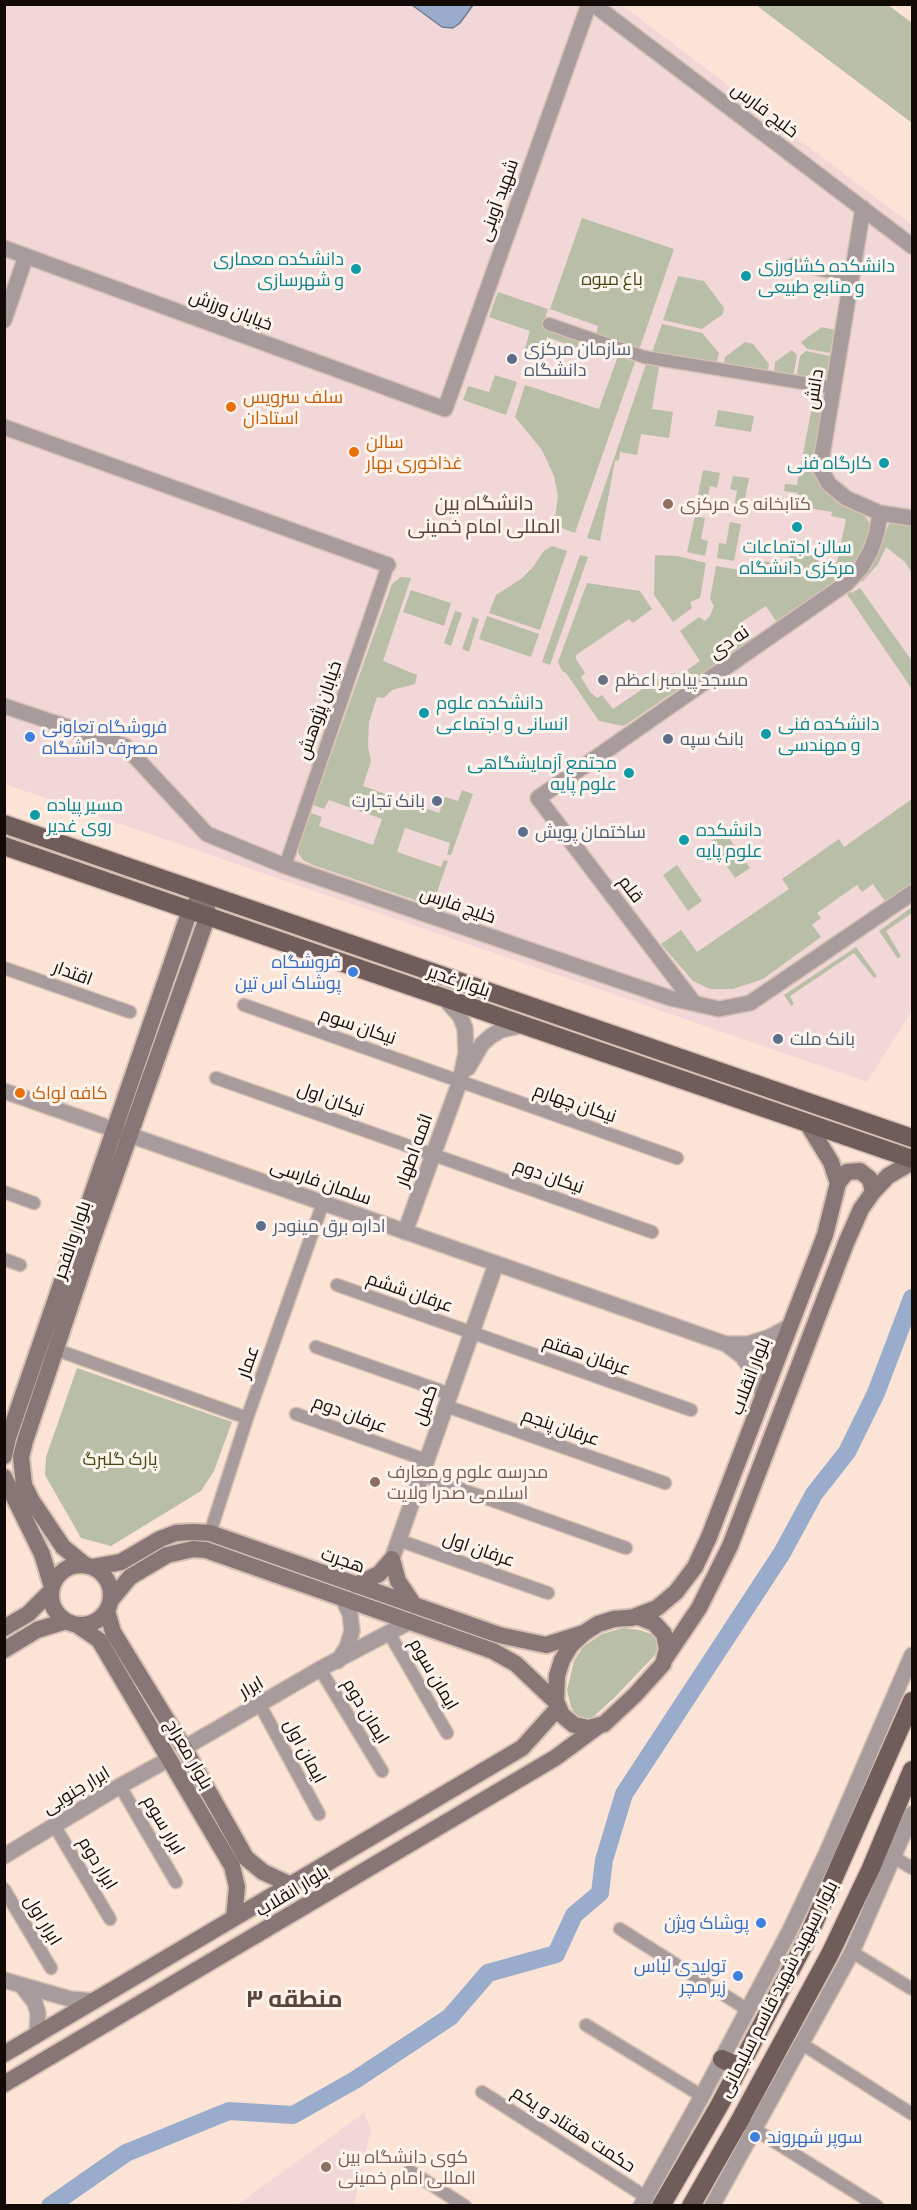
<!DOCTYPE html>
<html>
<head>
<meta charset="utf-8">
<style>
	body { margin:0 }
	#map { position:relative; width:917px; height:2210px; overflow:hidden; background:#fbe3d5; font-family:Barlow,sans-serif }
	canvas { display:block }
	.frame { position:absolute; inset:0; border:6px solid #110a06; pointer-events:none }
</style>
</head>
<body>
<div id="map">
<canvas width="917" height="2210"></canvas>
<div class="frame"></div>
</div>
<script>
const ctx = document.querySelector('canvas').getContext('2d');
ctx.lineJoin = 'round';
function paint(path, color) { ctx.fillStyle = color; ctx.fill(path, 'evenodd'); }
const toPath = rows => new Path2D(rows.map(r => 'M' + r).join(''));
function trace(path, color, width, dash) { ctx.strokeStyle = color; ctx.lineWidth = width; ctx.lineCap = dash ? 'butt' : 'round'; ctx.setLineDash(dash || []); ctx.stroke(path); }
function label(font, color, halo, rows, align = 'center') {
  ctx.font = font + ' Barlow,Cairo,sans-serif'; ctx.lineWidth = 6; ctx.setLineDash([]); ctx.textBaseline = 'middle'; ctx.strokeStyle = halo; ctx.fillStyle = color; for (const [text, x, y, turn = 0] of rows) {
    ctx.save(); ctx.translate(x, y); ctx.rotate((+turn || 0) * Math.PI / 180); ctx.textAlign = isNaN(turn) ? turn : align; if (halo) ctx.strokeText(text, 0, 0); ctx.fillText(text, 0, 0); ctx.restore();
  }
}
paint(toPath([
	[5,5,622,5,912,225,912,1011,867,1082,5,784],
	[364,2113,371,2129,354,2205,237,2205]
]), '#f2d7d8');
paint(toPath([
	[756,5,888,5,912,23,912,123],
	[582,218,674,249,639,350,596,335,598,326,550,309],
	[678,276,704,281,724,308,723,314,702,329,663,320],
	[498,292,548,309,542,328,579,341,577,348,547,337,538,361,523,355,530,331,489,317],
	[662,324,702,333,719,353,716,365,652,352],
	[822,327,835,330,830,353,807,349,801,342],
	[745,342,753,344,769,364,767,373,724,365,725,357],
	[792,350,797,355,793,378,774,374,775,362],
	[806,351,830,356,825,382,796,378,800,356],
	[618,356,635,362,575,533,554,525,558,496,554,476,542,450,515,417,525,385,599,409],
	[646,364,659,367,652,409,673,412,669,438,641,434,637,455,620,452,619,460,615,461,600,541,587,538],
	[495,375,517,382,506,415,463,400,468,386,489,392],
	[814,396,825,399,815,470,818,480,827,494,834,498,861,510,872,527,862,560,841,579,776,621,766,606,740,623,751,641,696,682,687,670,700,661,680,631,699,617,705,621,710,616,714,606,710,599,716,566,746,571,749,559,787,565,790,552,819,556,818,562,831,564,837,562,846,519,831,516,832,512,796,506,798,493,784,491,785,484,797,485],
	[718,410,754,416,751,432,715,426],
	[703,470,720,473,717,488,710,486,706,506,696,505],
	[733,476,749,478,742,514,733,512,737,491,730,489],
	[695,516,705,518,701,539,708,541,705,556,687,552],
	[896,518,912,521,912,573,905,562,886,547,878,564,862,582,858,577,874,559,889,524],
	[730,522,741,524,734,561,717,558,719,543,726,544],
	[552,546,567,551,540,630,489,613,496,595,521,579,533,567,544,551],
	[580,555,588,557,550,665,542,662],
	[655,555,677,556,706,563,700,598,690,602,692,608,673,622,654,595],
	[401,577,411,578,383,661,417,675,415,684,392,690,384,698,377,697,369,722,368,747,371,761,363,786,439,813,445,797,458,801,462,790,473,794,451,855,447,855,450,843,405,828,397,852,441,867,444,860,448,861,432,906,313,865,303,860,298,853,299,845,311,813,322,817,319,826,373,845,382,819,329,800,324,809,313,805,392,584],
	[587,583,640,591,652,609,633,623,629,619,576,655,576,659,585,673,581,677,590,692,597,698,602,695,613,709,659,678,662,681,675,673,684,685,624,726,599,721,566,673,562,671,558,662],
	[860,588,912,661,912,689,846,593,850,590,852,593],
	[411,590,451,603,444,626,403,612],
	[455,611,462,613,451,646,444,643],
	[487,616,539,634,531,657,479,639],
	[473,617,479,619,469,652,462,649],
	[912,799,912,885,887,904,873,884,862,892,857,885,817,913,821,918,812,925,821,937,763,979,733,989,710,989,693,981,661,944,681,930,697,952,789,889,782,879,839,839,844,847],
	[725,832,750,868,735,878,710,842],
	[677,865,702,901,688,911,663,875],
	[912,907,912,913,886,931,901,956,898,959,879,931],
	[856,947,877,976,874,978,854,953,790,996,794,1004,791,1006,784,995],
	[77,1368,232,1422,214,1471,201,1491,111,1546,81,1538,45,1475,46,1457],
	[623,1628,640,1630,653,1635,657,1642,658,1648,654,1656,616,1696,592,1718,583,1720,576,1716,571,1707,567,1690,574,1661,583,1647,602,1634]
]), '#b9bea6');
const water = toPath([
	[412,5,473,5,460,23,453,28,442,27,412,5]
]);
paint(water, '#99accc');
trace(water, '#707b91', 1.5);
trace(toPath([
	[50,2206,126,2153,229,2111,293,2115,355,2080,450,2017,488,1973,556,1954,574,1915,600,1893,604,1860,624,1794,782,1553,814,1494,847,1452,876,1393,912,1298]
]), '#99accc', 18);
const minor = toPath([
	[783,270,794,264,852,277],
	[549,324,644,357,834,388],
	[285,866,388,565],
	[4,968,130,1012],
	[244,1005,677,1158],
	[216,1078,652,1232],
	[4,1192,34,1203],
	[4,1259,20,1265],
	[337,1285,691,1410],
	[316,1347,450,1394],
	[57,1350,247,1418],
	[446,1406,665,1483],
	[296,1414,426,1460],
	[421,1475,626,1548],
	[210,1533,247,1418,323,1203],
	[398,1540,548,1593],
	[389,1633,447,1733],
	[320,1669,382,1771],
	[260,1705,319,1814],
	[120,1786,176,1882],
	[54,1825,110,1919],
	[895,1858,912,1868],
	[4,1889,51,1968],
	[620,1929,748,2010],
	[852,1952,912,1989],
	[586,2025,702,2096],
	[802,2044,912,2114],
	[482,2092,646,2197],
	[748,2125,877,2206],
	[410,2171,465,2206]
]);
const tertiary = toPath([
	[593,4,912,246],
	[863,208,820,468,829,484,846,498,880,513,912,518],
	[4,248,445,409,589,4],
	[4,320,26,256],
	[4,427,388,565],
	[4,706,125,746,207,834,285,866,670,998,719,1009,750,1003,912,893],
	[694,1003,538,798,847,583,861,568,871,550,877,532,880,513],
	[468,1068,482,1044,491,1036,501,1030,524,1025],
	[4,1091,726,1344,748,1344,770,1337,790,1326],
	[405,1232,460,1081,466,1053,465,1028,460,1016,444,998],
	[726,1344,742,1356,754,1373,763,1395],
	[392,1559,496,1264],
	[338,1661,347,1647,352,1631,350,1614,343,1599],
	[184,1748,320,1669,411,1621],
	[4,1856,120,1786,169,1759],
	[4,1980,70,1999,95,2001],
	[22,1986,35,2003,38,2013,37,2035],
	[641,2206,702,2096,789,1932,827,1852,912,1655],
	[712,2206,852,1952,912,1814]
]);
const secondary = toPath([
	[838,1183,847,1172,860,1171,870,1179,873,1192],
	[4,1456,8,1438,190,910,198,900],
	[4,1477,42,1554,52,1587],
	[392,1559,398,1581,414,1605],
	'51 1595a30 30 0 1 1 60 0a30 30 0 1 1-60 0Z',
	[85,1565,63,1547,32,1501,24,1485,21,1457,25,1441,92,1241,208,915,205,893],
	[93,1567,121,1562,160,1539,176,1533,193,1532,210,1533,499,1635,546,1645,584,1633],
	[356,1585,379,1574,392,1559],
	[111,1600,130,1577,167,1555,193,1549,206,1550,493,1651,516,1664,557,1703],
	[107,1611,113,1632,184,1748,246,1858,263,1872,291,1885],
	[639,1617,654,1623,664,1634,667,1649,663,1664,635,1695,604,1724,589,1728,574,1725,562,1715,556,1701,557,1676,562,1660,571,1645,584,1633,598,1624,614,1619,639,1617],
	[631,1618,657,1608,676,1592,695,1567,709,1537,825,1235,838,1183,831,1162,807,1123],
	[77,1625,99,1640,232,1866,237,1887,234,1918],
	[4,1628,28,1614,51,1591],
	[4,1650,37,1630,66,1621],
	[666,1657,699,1608,730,1546,846,1243,861,1209,873,1192,888,1176,912,1162],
	[4,2054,522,1748,558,1708],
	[4,2084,555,1758,597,1727]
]);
const primary = toPath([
	[4,824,912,1138],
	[4,846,912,1159],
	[722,2059,739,2067],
	[661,2206,719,2106,806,1941,912,1701],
	[691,2206,740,2120,830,1954,871,1868,912,1770]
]);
trace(minor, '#d6c0b4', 15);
trace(tertiary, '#d6c0b4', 18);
trace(secondary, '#d6c0b4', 20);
trace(primary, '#d6c0b4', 21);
trace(minor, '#a89b9b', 12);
trace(tertiary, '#a89b9b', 15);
trace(secondary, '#887676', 16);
trace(primary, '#715c5c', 18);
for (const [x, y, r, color] of [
	[356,269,6,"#0f9aa8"],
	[746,276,6,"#0f9aa8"],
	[512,359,6,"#5c6f8a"],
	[231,407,6,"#e8710a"],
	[354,452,6,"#e8710a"],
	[884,463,6,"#0f9aa8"],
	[668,504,6,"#8d6e63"],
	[797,527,6,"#0f9aa8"],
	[603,680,6,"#6b7280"],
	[424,713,6,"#0f9aa8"],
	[766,734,6,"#0f9aa8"],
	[30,737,6,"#3f7fe0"],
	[668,739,6,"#5c6f8a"],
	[629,773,6,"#0f9aa8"],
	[437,801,6,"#5c6f8a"],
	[35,815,6,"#0f9aa8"],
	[523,832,6,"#5c6f8a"],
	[684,840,6,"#0f9aa8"],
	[353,972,6,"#3f7fe0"],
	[778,1039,6,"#5c6f8a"],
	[20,1093,6,"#e8710a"],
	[261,1226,6,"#5c6f8a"],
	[375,1482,6,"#8d6e63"],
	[761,1923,6,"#3f7fe0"],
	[738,1976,6,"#3f7fe0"],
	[755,2137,6,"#3f7fe0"],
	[326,2167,6,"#8d6e63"]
]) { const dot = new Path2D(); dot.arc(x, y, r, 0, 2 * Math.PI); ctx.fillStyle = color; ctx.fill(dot); trace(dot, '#fdf3ed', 2); }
label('18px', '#110a06', '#fdf3ed', [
	["خلیج فارس",765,110,37],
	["شهید آوینی",498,200,-70],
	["خیابان ورزش",231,310,20],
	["دانش",814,389,-81],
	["نه دی",729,642,-35],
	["خیابان پژوهش",319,710,-71],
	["قلم",631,889,53],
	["خلیج فارس",458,905,19],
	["اقتدار",73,973,20],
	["بلوار غدیر",459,981,19],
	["نیکان سوم",358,1026,19],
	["نیکان اول",331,1099,19],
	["نیکان چهارم",575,1103,19],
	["ائمه اطهار",414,1150,-70],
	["نیکان دوم",549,1176,19],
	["سلمان فارسی",321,1182,19],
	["بلوار والفجر",72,1240,-71],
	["عرفان ششم",410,1292,19],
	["عرفان هفتم",587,1355,19],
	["عمار",248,1362,-71],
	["بلوار انقلاب",750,1376,-69],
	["کمیل",425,1405,-71],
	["عرفان دوم",350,1414,20],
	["عرفان پنجم",561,1427,19],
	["عرفان اول",479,1549,19],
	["هجرت",343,1560,19],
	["ایمان سوم",434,1674,60],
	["ابرار",251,1687,-30],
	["ایمان دوم",366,1711,59],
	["ایمان اول",305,1751,62],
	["بلوار معراج",189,1754,60],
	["ابرار جنوبی",76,1790,-31],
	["ابرار سوم",164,1825,60],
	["ابرار دوم",98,1863,59],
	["بلوار انقلاب",292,1891,-31],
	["ابرار اول",43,1920,59],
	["بلوار سپهبد شهید قاسم سلیمانی",778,1989,-63],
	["حکمت هفتاد و یکم",574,2129,33]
]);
label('18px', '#0d838f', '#fdf3ed', [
	["دانشکده معماری",344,259,"right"],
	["و شهرسازی",344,280,"right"],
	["دانشکده کشاورزی",758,266],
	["و منابع طبیعی",758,287],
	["کارگاه فنی",872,463,"right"],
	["سالن اجتماعات",797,547,"center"],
	["مرکزی دانشگاه",797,568,"center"],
	["دانشکده علوم",436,703],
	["انسانی و اجتماعی",436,724],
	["دانشکده فنی",778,724],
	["و مهندسی",778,745],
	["مجتمع آزمایشگاهی",617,763,"right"],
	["علوم پایه",617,784,"right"],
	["مسیر پیاده",47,805],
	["روی غدیر",47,826],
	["دانشکده",696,830],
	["علوم پایه",696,851]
], 'left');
label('18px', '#444c11', '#fdf3ed', [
	["باغ میوه",612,279],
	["پارک گلبرگ",120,1459]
]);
label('18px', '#4e5e75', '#fdf3ed', [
	["سازمان مرکزی",524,349],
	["دانشگاه",524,370],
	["بانک سپه",680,739],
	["بانک تجارت",425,801,"right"],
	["ساختمان پویش",535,832],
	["بانک ملت",790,1039],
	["اداره برق مینودر",273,1226]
], 'left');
label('18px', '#c56008', '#fdf3ed', [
	["سلف سرویس",243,397],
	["استادان",243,418],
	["سالن",366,442],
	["غذاخوری بهار",366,463],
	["کافه لواک",32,1093]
], 'left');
label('18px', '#785e54', '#fdf3ed', [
	["کتابخانه ی مرکزی",680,504],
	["مدرسه علوم و معارف",387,1472],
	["اسلامی صدرا ولایت",387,1493],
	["کوی دانشگاه بین",338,2157],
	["المللی امام خمینی",338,2178]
], 'left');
label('18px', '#5b616d', '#fdf3ed', [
	["مسجد پیامبر اعظم",615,680]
], 'left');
label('18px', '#366cbe', '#fdf3ed', [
	["فروشگاه تعاونی",42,727,"left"],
	["مصرف دانشگاه",42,748,"left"],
	["فروشگاه",341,962],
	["پوشاک آس تین",341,983],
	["پوشاک ویژن",749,1923],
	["تولیدی لباس",726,1966],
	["زیر مچر",726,1987],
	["سوپر شهروند",767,2137,"left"]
], 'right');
label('20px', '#59453a', '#fdf3ed', [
	["دانشگاه بین",484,503],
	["المللی امام خمینی",484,526]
]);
label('bold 24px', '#59453a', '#fdf3ed', [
	["منطقه ۳",294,1999]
]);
</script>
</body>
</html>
